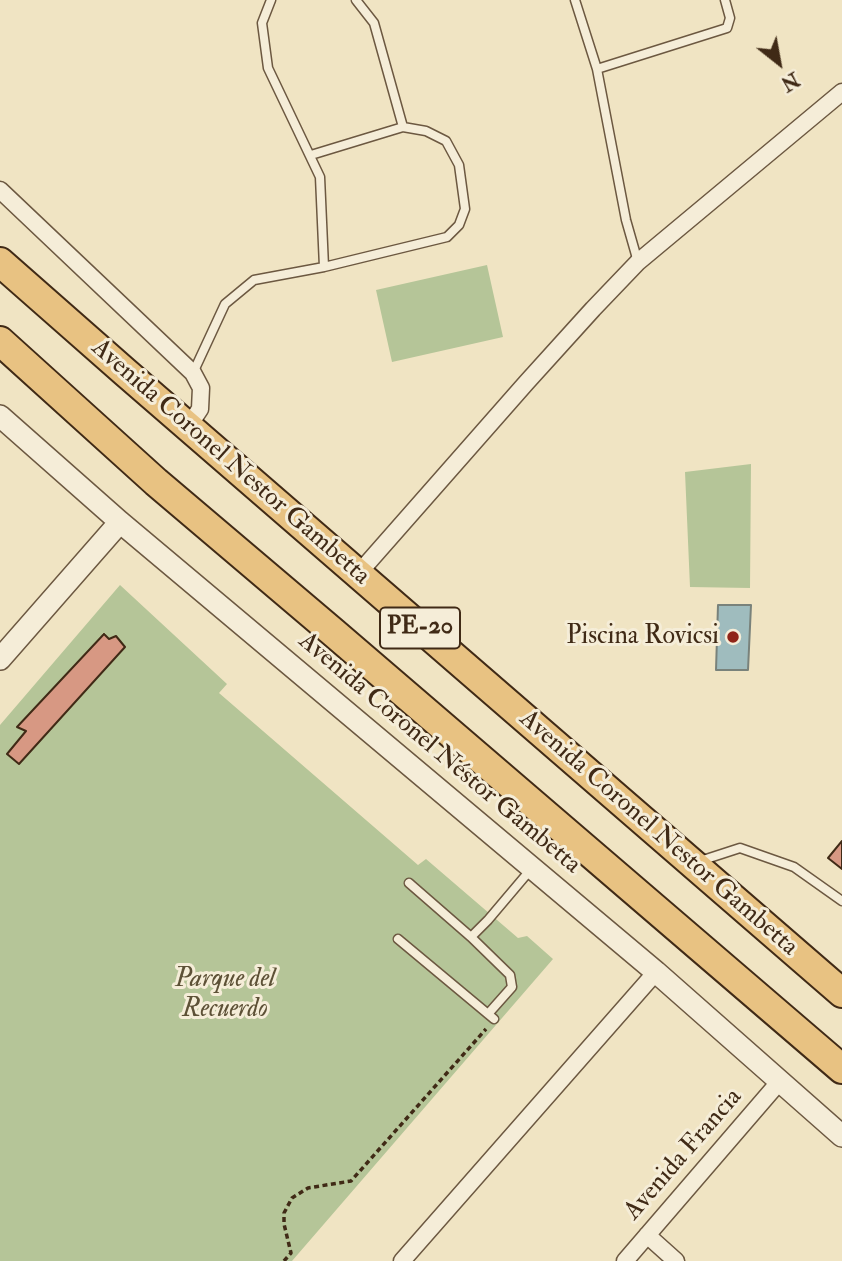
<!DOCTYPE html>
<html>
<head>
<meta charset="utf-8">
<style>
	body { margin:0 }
	#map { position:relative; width:842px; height:1261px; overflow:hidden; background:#f0e4c3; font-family:"IM FELL Double Pica",serif }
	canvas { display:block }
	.north { position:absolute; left:744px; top:28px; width:70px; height:70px; -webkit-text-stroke:5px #f5edd8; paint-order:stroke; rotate:149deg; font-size:19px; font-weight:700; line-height:28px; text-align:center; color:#402a16 }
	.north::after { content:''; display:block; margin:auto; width:24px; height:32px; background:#402a16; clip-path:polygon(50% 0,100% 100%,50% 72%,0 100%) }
</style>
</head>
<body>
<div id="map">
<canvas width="842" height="1261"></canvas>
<div class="north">N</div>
</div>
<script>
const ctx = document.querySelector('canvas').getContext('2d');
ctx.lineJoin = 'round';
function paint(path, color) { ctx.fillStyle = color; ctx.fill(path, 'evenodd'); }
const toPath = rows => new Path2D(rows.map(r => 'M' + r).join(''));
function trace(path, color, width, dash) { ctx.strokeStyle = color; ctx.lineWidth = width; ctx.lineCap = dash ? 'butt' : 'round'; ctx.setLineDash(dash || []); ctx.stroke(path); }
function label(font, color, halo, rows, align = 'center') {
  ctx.font = font + ' "IM FELL Double Pica",serif'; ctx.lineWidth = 6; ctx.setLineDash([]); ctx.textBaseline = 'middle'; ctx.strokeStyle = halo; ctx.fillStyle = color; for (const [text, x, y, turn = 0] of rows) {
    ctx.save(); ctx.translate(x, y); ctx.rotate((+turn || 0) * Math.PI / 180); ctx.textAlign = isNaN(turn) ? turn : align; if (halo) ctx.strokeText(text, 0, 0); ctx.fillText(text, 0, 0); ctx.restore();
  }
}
paint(toPath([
	[487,265,503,337,392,362,376,290],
	[751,464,750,588,690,587,685,472],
	[120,585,227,684,219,693,418,865,426,859,518,938,527,936,553,959,292,1261,0,1261,0,725]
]), '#b5c598');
const water = toPath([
	[718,605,751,605,748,670,716,670,718,605]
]);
paint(water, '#9fbcbe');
trace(water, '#79827b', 2);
const building = toPath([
	[104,634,109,639,116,636,125,647,19,764,7,754,26,731,17,727,104,634],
	[842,841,842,869,828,858,842,841]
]);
paint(building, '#d79883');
trace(building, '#402a16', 2);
const service = toPath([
	[271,0,262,23,268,68,320,177,324,267],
	[356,0,374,23,403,127],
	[575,0,597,69,626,220,638,262],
	[597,69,727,28,730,18,725,0],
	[193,373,225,304,254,280,324,267,447,237,459,225,465,209,459,165,446,141,426,131,403,127,311,155],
	[700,861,740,848,794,867,842,901],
	[409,883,471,937],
	[398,939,494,1019],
	[488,1014,512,987,510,975,471,937,488,920,532,868]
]);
const minor = toPath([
	[0,190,193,373,201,388,200,409,188,427],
	[358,574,526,383,593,309,638,262,842,92],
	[647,1235,676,1261],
	[402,1261,656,972],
	[625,1261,780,1081]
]);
const tertiary = toPath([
	[0,416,120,522,656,972,842,1136],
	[0,659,120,522]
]);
const trunk = toPath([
	[0,262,125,372,842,993],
	[0,341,156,482,334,633,842,1069]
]);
trace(service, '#6c5841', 11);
trace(minor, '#6c5841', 19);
trace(tertiary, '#6c5841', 24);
trace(trunk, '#402a16', 32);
trace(toPath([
	[284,1261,291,1253,284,1224,284,1213,292,1198,308,1188,351,1181,486,1029]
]), '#402a16', 3.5, [5, 3.5]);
trace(service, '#f5edd8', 8);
trace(minor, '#f5edd8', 16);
trace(tertiary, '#f5edd8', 21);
trace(trunk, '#e8c282', 28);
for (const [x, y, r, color] of [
	[733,637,7,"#8f2418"]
]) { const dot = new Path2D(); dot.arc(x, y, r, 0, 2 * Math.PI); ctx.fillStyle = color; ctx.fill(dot); trace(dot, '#f5edd8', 2.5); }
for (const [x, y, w] of [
	[420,628,80]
]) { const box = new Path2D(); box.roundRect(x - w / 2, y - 20.5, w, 41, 5); ctx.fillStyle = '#f5edd8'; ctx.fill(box); trace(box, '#402a16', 2); }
label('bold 24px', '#402a16', null, [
	["PE-20",420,628]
]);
label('26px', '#402a16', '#f5edd8', [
	["Avenida Coronel Nestor Gambetta",230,463,41],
	["Avenida Coronel Néstor Gambetta",439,754,40],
	["Avenida Coronel Nestor Gambetta",658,834,41],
	["Avenida Francia",684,1155,-49]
]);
label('26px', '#402a16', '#f5edd8', [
	["Piscina Rovicsi",719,637]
], 'right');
label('italic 26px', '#5d5136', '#f5edd8', [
	["Parque del",225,980],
	["Recuerdo",225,1010]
]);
</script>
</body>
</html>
